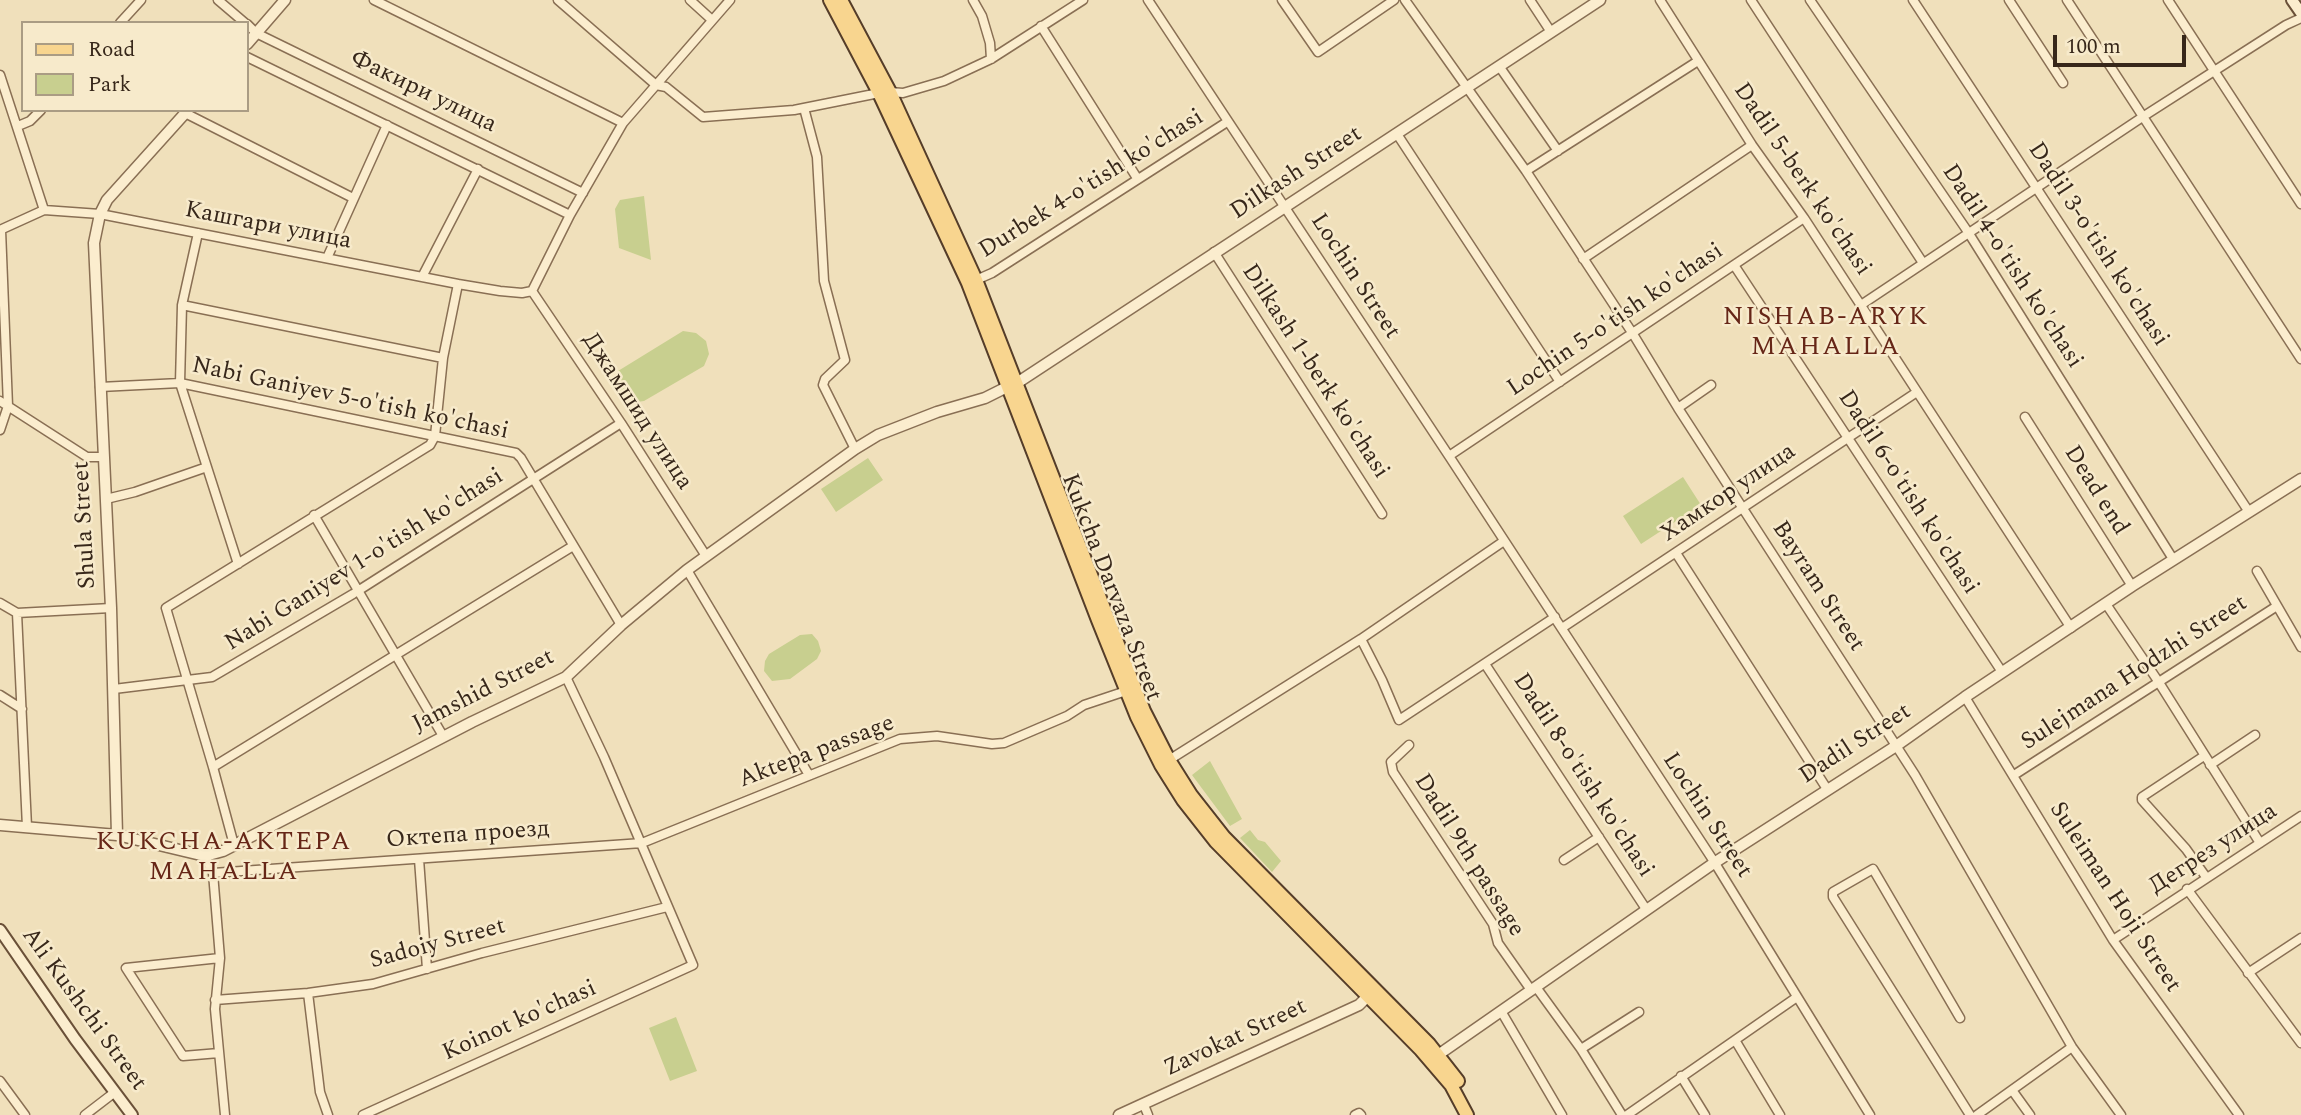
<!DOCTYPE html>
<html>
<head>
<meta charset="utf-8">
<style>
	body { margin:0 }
	#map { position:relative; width:2301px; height:1115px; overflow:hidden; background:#f0e0bb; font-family:Spectral,serif }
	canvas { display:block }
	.legend { position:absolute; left:21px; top:21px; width:228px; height:91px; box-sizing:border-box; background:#f7eacb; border:2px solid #aa9c84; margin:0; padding:9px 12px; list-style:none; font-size:21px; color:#37271a }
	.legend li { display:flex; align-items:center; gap:14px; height:35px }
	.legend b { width:35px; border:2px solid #aa9c84 }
	.scale { position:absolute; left:2053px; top:35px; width:133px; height:32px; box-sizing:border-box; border:4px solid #37271a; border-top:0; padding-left:9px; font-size:21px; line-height:24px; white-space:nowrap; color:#37271a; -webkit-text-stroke:5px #f7eacb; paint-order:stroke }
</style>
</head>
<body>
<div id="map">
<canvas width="2301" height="1115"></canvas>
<ul class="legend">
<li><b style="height:9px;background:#f8d58f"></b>Road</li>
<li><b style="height:19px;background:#c8cf8f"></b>Park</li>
</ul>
<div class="scale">100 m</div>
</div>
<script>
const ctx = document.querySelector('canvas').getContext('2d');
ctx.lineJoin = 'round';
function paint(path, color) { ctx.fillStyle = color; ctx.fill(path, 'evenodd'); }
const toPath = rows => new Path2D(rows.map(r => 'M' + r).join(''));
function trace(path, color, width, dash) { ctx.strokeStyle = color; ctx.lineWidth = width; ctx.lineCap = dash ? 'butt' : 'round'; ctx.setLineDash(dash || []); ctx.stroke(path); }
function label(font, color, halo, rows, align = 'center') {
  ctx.font = font + ' Spectral,serif'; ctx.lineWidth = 5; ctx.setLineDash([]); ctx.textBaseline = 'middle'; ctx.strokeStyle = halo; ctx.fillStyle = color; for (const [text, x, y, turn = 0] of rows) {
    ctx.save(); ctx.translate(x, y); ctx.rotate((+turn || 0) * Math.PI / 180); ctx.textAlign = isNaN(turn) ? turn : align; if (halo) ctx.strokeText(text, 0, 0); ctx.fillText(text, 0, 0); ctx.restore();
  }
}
paint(toPath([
	[644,196,651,260,619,248,615,209,620,200],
	[683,331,696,333,706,341,709,354,704,366,644,401,630,403,619,396,614,384,618,371],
	[868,458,883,480,836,512,821,489],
	[1683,477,1701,505,1641,544,1623,516],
	[812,634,818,641,821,651,817,659,790,679,772,681,764,671,765,661,769,654,800,635],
	[1210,761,1242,819,1230,826,1192,775],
	[1250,830,1258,840,1265,842,1281,861,1272,872,1240,838],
	[676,1017,697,1071,670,1081,649,1028]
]), '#c8cf8f');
const minor = toPath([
	[218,0,245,23],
	[374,0,623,123],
	[558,0,656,85,666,87,703,117,794,110,879,93],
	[690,0,712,20],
	[973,0,982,16,990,43,991,59],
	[1148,0,1449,456,1713,860,1870,1115],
	[1282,0,1318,52,1394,0],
	[1405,0,1526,171,1633,334,1678,408,1915,775,2072,1047,2121,1115],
	[1530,0,1551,32],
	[1660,0,1752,145,1804,218,2071,628],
	[1751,0,1923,263],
	[1810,0,1968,232,2173,559],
	[1913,0,2249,512],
	[2009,0,2063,83],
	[2067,0,2301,359],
	[2168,0,2301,204],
	[120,23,141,0],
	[247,24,256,33,583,193],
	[1041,26,1137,178],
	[247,57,570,215],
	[1499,66,1558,151],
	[0,75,44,210],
	[890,92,903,93,944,81,991,59,1083,0],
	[804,108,817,157,824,281,845,360,825,379,823,385,855,449],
	[185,113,353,198],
	[18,126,30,121,41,110],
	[1397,134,1560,382],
	[1526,171,1698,61],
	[0,230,44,210,100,214,458,284,500,291,522,293,532,291],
	[198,233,182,305,180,383,238,564],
	[1214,252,1382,514],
	[327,258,387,125],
	[1583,259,1752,145],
	[1734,265,2002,672],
	[422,277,478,169],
	[976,280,992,273,1227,122],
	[532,291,570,215,623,123,730,0],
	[532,291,621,423,706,556],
	[182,305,443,358],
	[1861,305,2144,116,2286,25,2301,18],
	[100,387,180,383,516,453,521,458,621,625],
	[0,401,87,457,103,457],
	[1678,408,1711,385],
	[2025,417,2132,586],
	[0,430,8,406,1,230],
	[1449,456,1804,218],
	[106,499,135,492,207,467],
	[314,515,443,736],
	[1676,553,1827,789],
	[687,570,809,775],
	[2257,571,2301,647],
	[0,603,17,613,111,608],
	[2106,604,2158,681,2260,843],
	[17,613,27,827],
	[1562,628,1917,392],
	[1361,639,1382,680,1399,720,1555,617],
	[1485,664,1646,909],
	[114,689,212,677,353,594,621,423],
	[0,695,22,709],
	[1965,697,2113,940,2239,1115],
	[1409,745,1391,762,1393,772,1493,924,1498,943,1531,990],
	[2204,756,2142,797,2142,800,2186,849,2206,877],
	[1169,760,1361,639,1504,541],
	[2210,765,2255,735],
	[213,767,573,546],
	[2014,775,2277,606],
	[234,845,213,767,166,608,430,445,435,436,443,358,458,284],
	[205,856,213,873,220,958,215,1009,225,1115],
	[419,859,427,969],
	[1564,860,1599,837],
	[213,873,642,843,900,739,937,736,992,744,1004,743,1067,716,1084,705,1129,690],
	[2187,889,2301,1043],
	[2113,940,2301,816],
	[2248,973,2301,938],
	[1536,987,1581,1049,1622,1115],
	[308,993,320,1092,328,1115],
	[215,1000,308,993,373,984,482,953,667,907],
	[1501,1011,1562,1115],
	[1960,1018,1873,869,1833,892,1833,897,1970,1115],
	[1735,1040,1780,1115],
	[1581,1049,1639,1012],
	[219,1053,183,1056,126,968,220,958],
	[1681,1076,1705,1115],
	[0,1081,25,1115],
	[2012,1090,2030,1115],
	[1144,1105,1148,1115],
	[85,1115,115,1092],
	[363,1115,693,965,604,757,566,677],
	[1355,1115,1359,1113,1361,1115],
	[1627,1115,1797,997],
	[1977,1115,2072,1047]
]);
const tertiary = toPath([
	[247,44,285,0],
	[1017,383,1600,0],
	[0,825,117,835,205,856,223,851,472,722,566,677,621,625,687,570,855,449,878,435,937,412,985,398,1009,386],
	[117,835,111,608,94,243,100,214,107,200,188,110],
	[1438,1055,1714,863,1896,746,1965,697,2132,586,2301,479],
	[1119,1115,1359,1005,1367,997]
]);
const secondary = toPath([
	[2292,0,2301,13],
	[0,930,75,1039,132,1115]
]);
const primary = toPath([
	[830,0,879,93,968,283,1098,620,1137,717,1161,765,1183,800,1216,842,1421,1050,1451,1085,1467,1115],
	[841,0,890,92,976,280,1144,711,1169,760,1191,795,1224,837,1429,1044,1458,1081]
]);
trace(minor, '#896f54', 11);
trace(tertiary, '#896f54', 13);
trace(secondary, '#6a5038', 14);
trace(primary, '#553d29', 16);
trace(minor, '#fbedce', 8);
trace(tertiary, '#fbedce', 10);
trace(secondary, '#fbedce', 10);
trace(primary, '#f8d58f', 12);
label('24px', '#37271a', '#f7eacb', [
	["Факири улица",423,93,26],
	["Dilkash Street",1297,174,-33],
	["Dadil 5-berk ko'chasi",1801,180,56],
	["Durbek 4-o'tish ko'chasi",1092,185,-32],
	["Кашгари улица",268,227,11],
	["Dadil 3-o'tish ko'chasi",2097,245,57],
	["Dadil 4-o'tish ko'chasi",2011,267,57],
	["Lochin Street",1354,277,57],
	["Lochin 5-o'tish ko'chasi",1616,321,-34],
	["Dilkash 1-berk ko'chasi",1314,372,57],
	["Nabi Ganiyev 5-o'tish ko'chasi",350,400,12],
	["Джамшид улица",636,412,57],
	["Dead end",2095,491,58],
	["Dadil 6-o'tish ko'chasi",1907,493,57],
	["Хамкор улица",1729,494,-34],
	["Shula Street",86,525,-93],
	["Nabi Ganiyev 1-o'tish ko'chasi",365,561,-32],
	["Bayram Street",1817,587,57],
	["Kukcha Darvaza Street",1110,588,69],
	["Sulejmana Hodzhi Street",2135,674,-33],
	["Jamshid Street",484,692,-27],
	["Dadil Street",1856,745,-33],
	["Aktepa passage",817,753,-21],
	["Dadil 8-o'tish ko'chasi",1582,776,57],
	["Lochin Street",1706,816,57],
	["Октепа проезд",468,836,-4],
	["Дегрез улица",2214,850,-33],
	["Dadil 9th passage",1468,856,58],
	["Suleiman Hoji Street",2114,898,57],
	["Sadoiy Street",438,945,-15],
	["Ali Kushchi Street",83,1010,54],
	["Koinot ko'chasi",520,1022,-24],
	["Zavokat Street",1236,1039,-25]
]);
ctx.letterSpacing = '2px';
label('26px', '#662617', '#f7eacb', [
	["NISHAB-ARYK",1826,319],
	["MAHALLA",1826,349],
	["KUKCHA-AKTEPA",224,844],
	["MAHALLA",224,874]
]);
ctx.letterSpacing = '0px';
</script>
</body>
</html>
